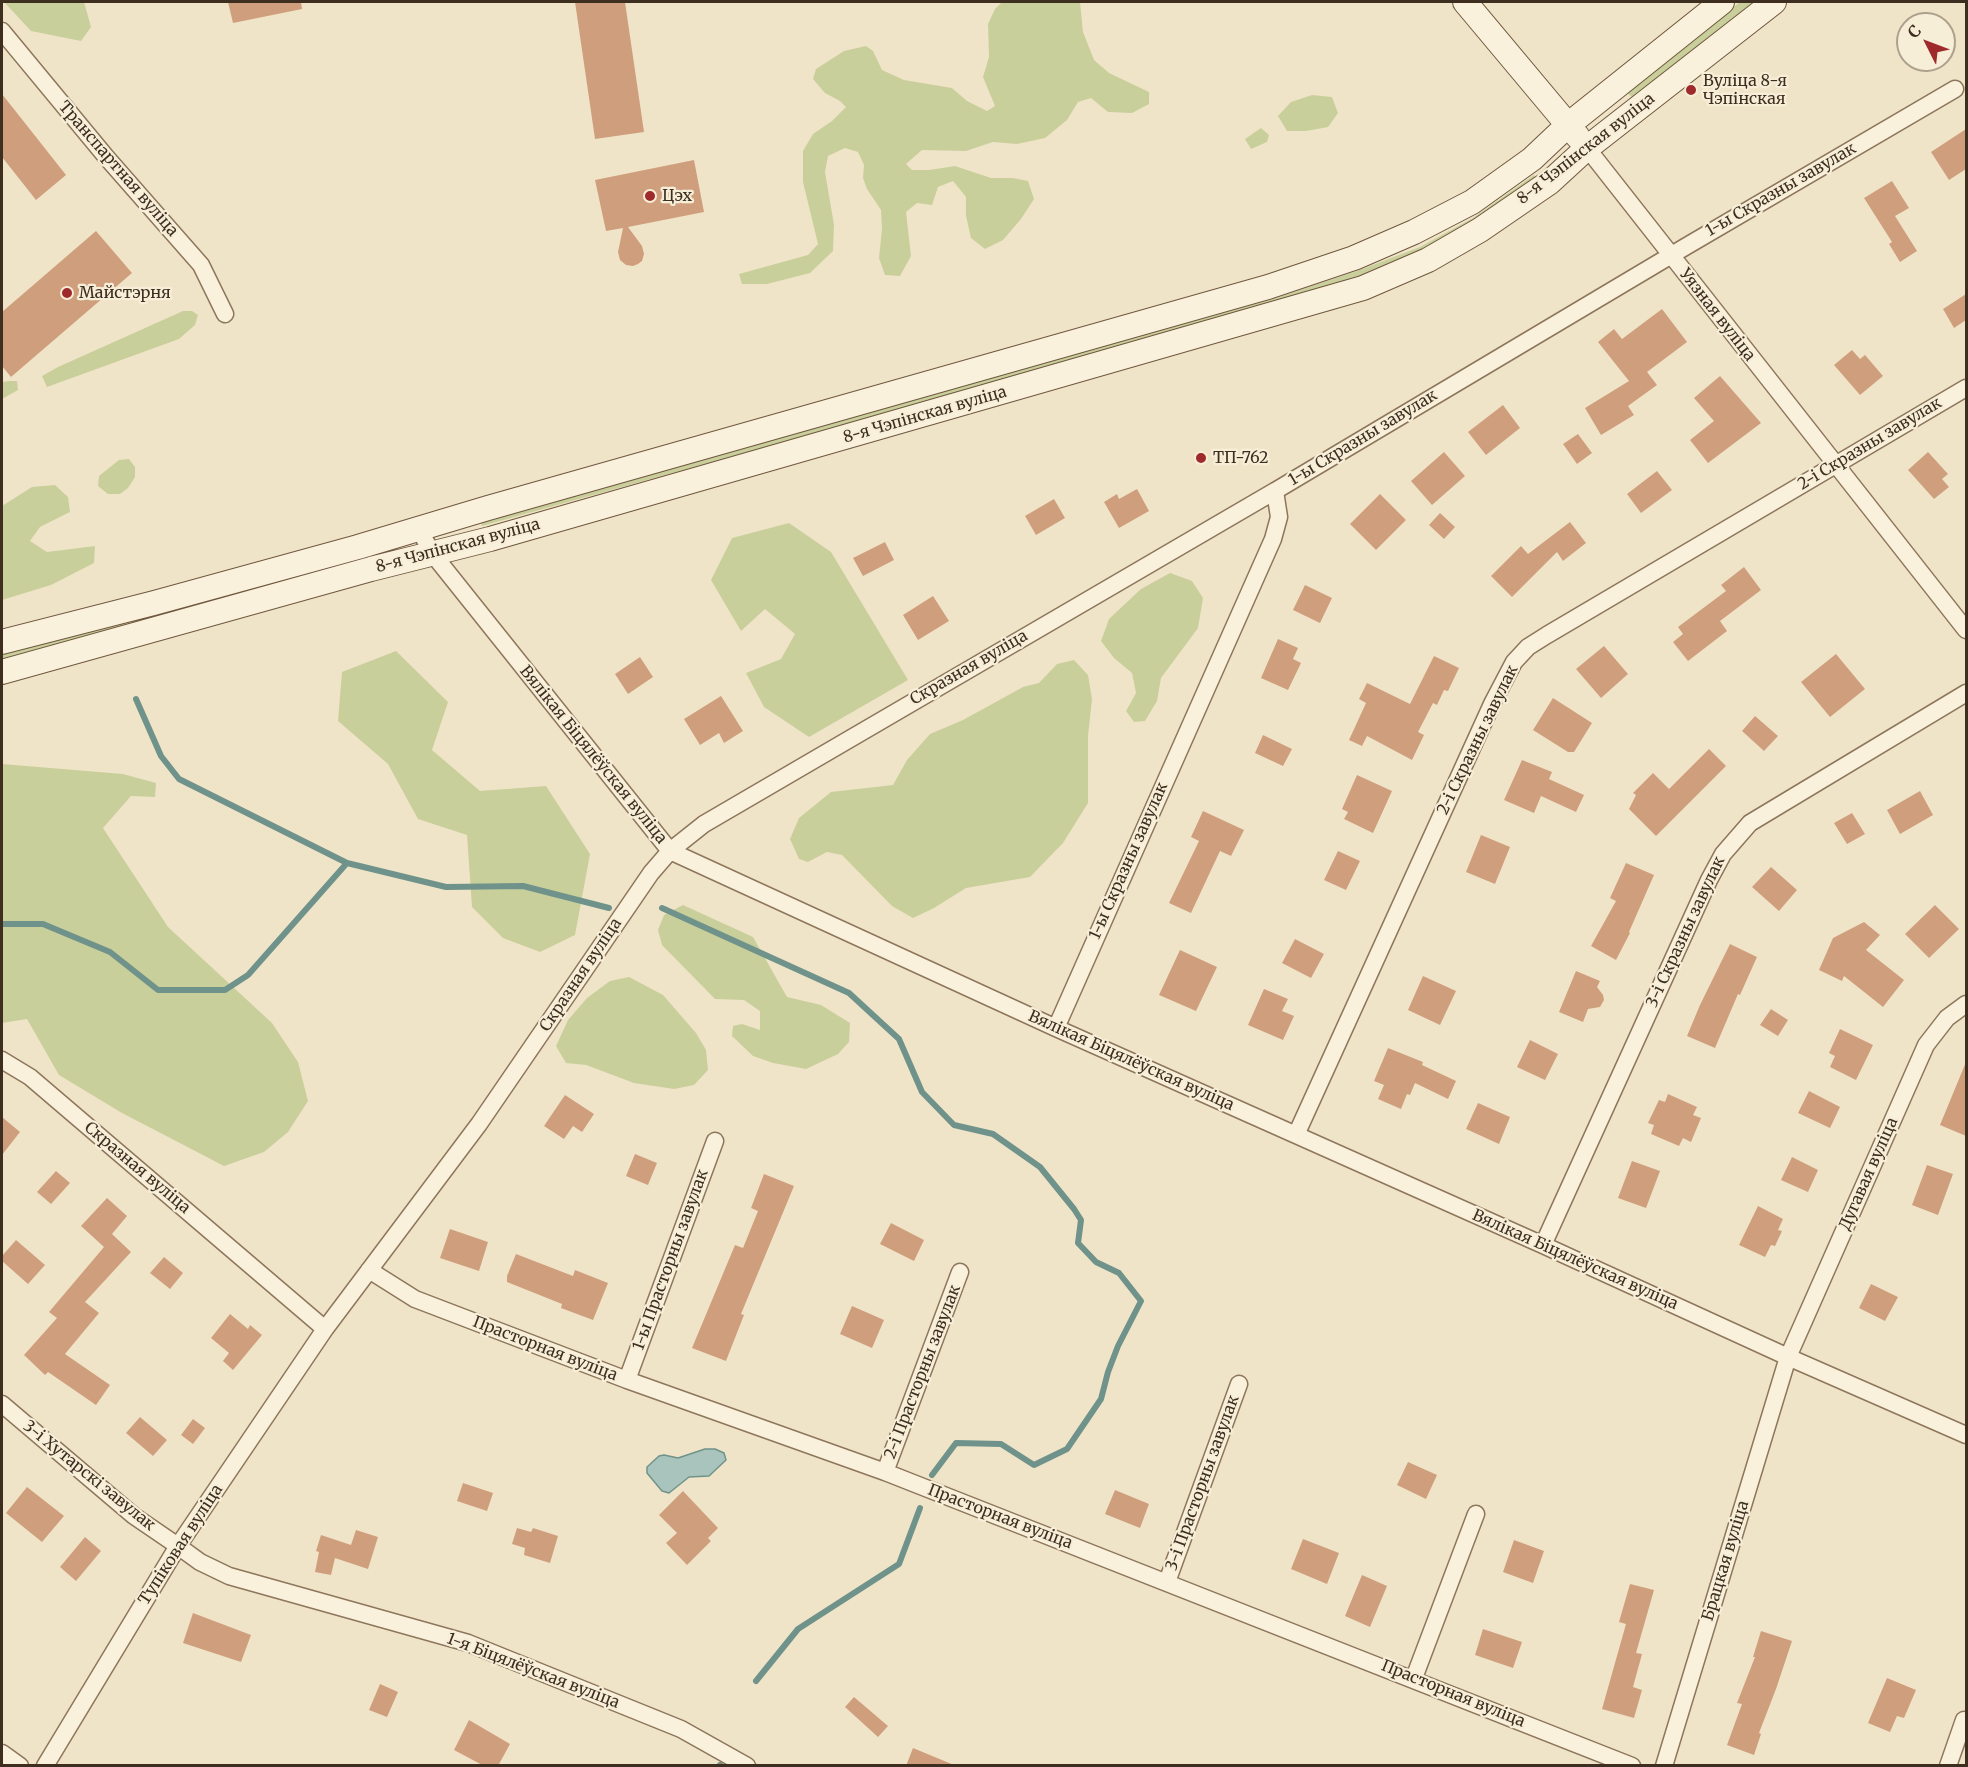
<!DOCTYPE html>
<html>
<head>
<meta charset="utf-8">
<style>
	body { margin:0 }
	#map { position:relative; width:1968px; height:1767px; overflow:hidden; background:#f0e4c8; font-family:Merriweather,serif }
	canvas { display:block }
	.frame { position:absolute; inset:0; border:3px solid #3d2e20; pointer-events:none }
	.north { position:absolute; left:1896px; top:12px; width:60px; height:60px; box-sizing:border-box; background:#f7eed8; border:2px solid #ada18e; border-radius:50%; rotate:312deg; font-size:16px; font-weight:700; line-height:24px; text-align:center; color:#3d2e20 }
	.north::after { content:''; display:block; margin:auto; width:21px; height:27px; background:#9e2a2b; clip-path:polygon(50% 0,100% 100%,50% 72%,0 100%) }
</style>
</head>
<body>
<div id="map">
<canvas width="1968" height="1767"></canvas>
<div class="frame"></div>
<div class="north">С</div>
</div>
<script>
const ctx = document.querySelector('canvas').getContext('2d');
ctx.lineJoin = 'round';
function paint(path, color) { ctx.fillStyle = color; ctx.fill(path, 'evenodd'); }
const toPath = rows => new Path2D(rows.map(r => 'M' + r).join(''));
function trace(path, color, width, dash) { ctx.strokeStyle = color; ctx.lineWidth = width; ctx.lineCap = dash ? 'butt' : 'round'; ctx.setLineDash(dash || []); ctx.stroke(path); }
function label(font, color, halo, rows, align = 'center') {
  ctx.font = font + ' Merriweather,serif'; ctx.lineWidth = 4.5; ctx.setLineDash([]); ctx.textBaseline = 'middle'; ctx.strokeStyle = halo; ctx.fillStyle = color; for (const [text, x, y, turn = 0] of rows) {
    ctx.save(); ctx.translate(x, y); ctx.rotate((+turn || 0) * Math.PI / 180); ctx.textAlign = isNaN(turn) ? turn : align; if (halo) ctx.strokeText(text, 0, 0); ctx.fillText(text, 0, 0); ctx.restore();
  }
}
paint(toPath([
	[4,2,84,2,91,27,81,41,31,31],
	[1002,2,1080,2,1083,32,1094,60,1109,73,1149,92,1149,104,1132,113,1108,112,1091,98,1078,102,1067,120,1045,138,1017,144,993,142,966,151,922,150,906,164,912,170,929,170,955,166,991,178,1013,178,1028,181,1034,199,1021,219,1003,240,985,249,971,238,966,216,966,197,953,181,938,187,932,205,917,203,906,212,911,256,900,276,885,275,879,258,882,229,881,210,867,189,863,178,864,165,858,152,845,148,828,156,825,172,834,225,833,251,810,273,767,284,742,284,739,274,808,255,818,244,803,182,803,151,813,134,832,121,846,107,840,101,825,93,813,79,816,69,844,51,866,46,873,51,882,70,904,80,952,88,967,101,987,111,995,106,983,77,989,57,988,24,995,9],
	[1740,2,1753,2,1632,97,1626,92],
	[1312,95,1332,97,1338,113,1328,127,1306,131,1287,131,1278,116,1291,102],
	[1261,128,1269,135,1267,142,1251,149,1245,139],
	[1534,175,1538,181,1423,253,1360,278,1275,305,482,526,481,521,1273,299,1357,271,1420,247,1473,218],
	[183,311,192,311,198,315,195,325,179,339,47,387,42,376,58,367],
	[10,381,17,381,18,390,2,399,2,382],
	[129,459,135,467,135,477,128,488,120,494,108,494,98,486,99,476,119,460],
	[55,485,68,497,70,512,40,527,30,541,47,552,95,546,94,563,51,585,2,600,2,506,32,487],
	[789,523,831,552,908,680,809,737,764,707,746,673,781,659,795,634,765,609,741,631,711,580,732,538],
	[350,559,353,564,2,660,2,652],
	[1170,573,1192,581,1203,598,1198,628,1161,678,1157,701,1145,721,1134,722,1126,711,1136,693,1132,673,1114,658,1101,641,1109,619,1141,589],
	[396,651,448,702,432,750,480,791,546,786,590,854,575,935,540,952,503,938,472,907,467,835,418,819,388,764,338,721,342,672],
	[1074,660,1088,675,1092,699,1088,736,1088,803,1063,843,1030,877,966,888,934,908,913,918,892,906,842,855,827,852,808,862,799,859,790,839,799,818,831,792,893,785,907,760,930,734,963,720,1023,687,1039,683,1057,664],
	[2,764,123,774,156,783,155,797,131,796,103,828,168,927,272,1023,298,1062,308,1101,288,1132,264,1152,224,1166,122,1113,59,1075,27,1019,2,1023],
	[683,905,753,937,787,997,821,1005,850,1023,849,1042,838,1054,806,1069,773,1063,753,1056,732,1036,733,1026,742,1024,760,1030,760,1011,744,1000,715,999,662,945,658,930,664,915],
	[629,977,663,995,696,1033,706,1050,708,1070,694,1085,674,1089,634,1083,586,1065,566,1063,556,1046,568,1020,587,998,610,981]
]), '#c9cf9b');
const water = toPath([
	[705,1449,715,1449,724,1453,726,1460,709,1476,689,1477,669,1493,662,1491,647,1473,647,1467,659,1456,664,1455,678,1458,705,1449]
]);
paint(water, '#a9c4bc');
trace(water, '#6f938a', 1.5);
trace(toPath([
	[136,699,161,756,179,779,347,863,446,887,523,886,609,908],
	[662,908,849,993,899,1039,922,1092,954,1125,993,1134,1040,1167,1074,1209,1081,1220,1078,1243,1096,1262,1119,1273,1141,1301,1118,1346,1108,1372,1101,1399,1067,1449,1034,1465,1001,1444,956,1443,932,1475],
	[2,924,43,924,110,952,158,990,225,990,248,975,347,863],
	[756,1681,798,1629,899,1564,920,1508],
	[720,1766,720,1765]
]), '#6f938a', 6);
paint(toPath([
	[228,2,301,2,302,9,233,23],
	[575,2,625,2,644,132,595,139],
	[2,94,66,175,36,200,2,157],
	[1966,129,1966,169,1949,180,1931,152],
	[694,160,704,212,628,227,642,246,644,254,642,261,638,264,633,266,626,265,620,260,618,252,623,228,606,231,595,180],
	[1892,181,1909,208,1895,216,1917,251,1900,262,1889,244,1892,242,1864,198],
	[96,231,132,273,11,377,2,366,2,312],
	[1966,294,1966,320,1954,328,1943,309],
	[1662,309,1687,342,1647,372,1657,385,1628,406,1634,415,1601,435,1585,408,1629,381,1598,342,1614,329,1622,339],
	[1852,350,1860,359,1865,355,1883,376,1860,395,1834,365],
	[1720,376,1761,423,1708,463,1690,440,1714,421,1694,398],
	[1503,405,1520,428,1486,455,1468,432],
	[1578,434,1592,453,1577,464,1563,444],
	[1444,452,1465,476,1432,505,1411,481],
	[1928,452,1948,474,1942,479,1949,487,1934,499,1908,470],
	[1657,471,1672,490,1641,513,1627,494],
	[1137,489,1149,511,1119,528,1104,502,1117,494,1119,499],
	[1380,494,1406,520,1376,550,1350,524],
	[1054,499,1065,518,1036,535,1025,516],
	[1440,513,1455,527,1444,539,1429,525],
	[1570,522,1586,543,1563,561,1557,552,1512,597,1491,576,1521,546,1528,554],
	[885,542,894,560,863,576,853,558],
	[1744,567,1761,590,1720,621,1727,631,1688,661,1673,642,1683,634,1678,627,1726,591,1721,585],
	[1305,585,1332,598,1320,623,1293,610],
	[933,596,949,621,918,640,903,615],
	[1278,639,1298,648,1293,659,1301,663,1288,690,1261,678],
	[1604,646,1628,674,1601,698,1576,669],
	[1836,654,1865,689,1830,717,1801,682],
	[1434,656,1459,668,1448,691,1444,690,1437,705,1433,703,1418,732,1424,735,1412,760,1367,736,1362,746,1349,740,1366,703,1359,699,1367,683,1410,704],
	[640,657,653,677,628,694,615,674],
	[721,696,743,731,724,743,719,733,700,745,684,719],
	[1553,698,1592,723,1574,752,1568,752,1533,730],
	[1755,716,1778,736,1764,751,1742,731],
	[1263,735,1292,749,1283,766,1255,753],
	[1709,749,1726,766,1656,836,1629,809,1636,795,1633,793,1653,773,1669,789],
	[1522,760,1552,772,1549,779,1584,795,1576,812,1541,796,1534,813,1504,800],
	[1357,775,1392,791,1373,833,1344,819,1348,812,1342,809],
	[1920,791,1933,815,1900,834,1887,810],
	[1203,811,1244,830,1231,856,1220,851,1191,913,1169,903,1199,841,1191,837],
	[1852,813,1865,834,1847,844,1834,823],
	[1481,835,1510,847,1495,884,1466,872],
	[1338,851,1360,861,1346,890,1324,880],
	[1626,863,1654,875,1629,932,1630,933,1616,960,1591,946,1616,901,1610,898],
	[1771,867,1797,890,1779,911,1752,887],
	[1935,905,1959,929,1929,958,1905,934],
	[1864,922,1880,935,1866,950,1904,980,1883,1007,1844,976,1842,981,1819,970,1833,938],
	[1295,939,1324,954,1311,978,1282,963],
	[1730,944,1757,957,1740,995,1738,994,1715,1048,1687,1036,1700,1005],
	[1180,950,1217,967,1196,1011,1159,995],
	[1576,971,1600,981,1597,987,1603,995,1604,1000,1600,1007,1588,1009,1583,1022,1559,1012],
	[1423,976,1456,991,1440,1025,1408,1010],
	[1264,989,1288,999,1282,1011,1294,1016,1283,1040,1248,1025],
	[1771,1009,1788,1020,1778,1036,1760,1025],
	[1840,1029,1873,1045,1856,1080,1830,1067,1835,1056,1829,1053],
	[1530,1040,1558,1054,1545,1080,1517,1067],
	[1388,1048,1423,1062,1422,1065,1456,1081,1448,1099,1415,1083,1410,1095,1407,1094,1401,1109,1378,1099,1384,1085,1374,1081],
	[1966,1062,1966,1136,1940,1125],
	[1809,1091,1840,1107,1830,1128,1798,1113],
	[1668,1094,1697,1107,1693,1115,1701,1118,1691,1142,1683,1138,1679,1146,1651,1134,1654,1125,1648,1123,1659,1100,1665,1102],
	[565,1095,594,1114,582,1132,573,1126,564,1139,544,1126],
	[1478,1103,1510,1117,1499,1144,1466,1129],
	[2,1117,20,1132,2,1155],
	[635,1154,657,1163,648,1185,626,1176],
	[1792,1157,1818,1170,1808,1192,1781,1180],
	[1632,1161,1660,1171,1646,1208,1618,1198],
	[1927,1165,1953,1174,1938,1215,1912,1205],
	[56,1171,70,1183,51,1204,37,1192],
	[764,1174,794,1186,741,1314,744,1315,726,1361,692,1348,735,1245,743,1248,758,1211,751,1208],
	[107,1198,127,1216,112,1234,131,1252,85,1302,99,1313,65,1354,110,1385,96,1405,48,1372,45,1375,24,1355,57,1318,49,1312,104,1247,81,1226],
	[1758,1206,1783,1219,1778,1230,1782,1231,1775,1246,1771,1245,1765,1257,1739,1245],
	[891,1223,924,1240,914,1261,880,1244],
	[450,1229,488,1242,479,1271,440,1258],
	[16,1240,45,1265,28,1284,2,1261,2,1256],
	[516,1254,573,1276,575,1270,608,1283,593,1320,561,1308,562,1304,507,1282,507,1276],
	[164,1257,183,1273,170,1289,150,1273],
	[1871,1284,1898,1297,1885,1321,1859,1308],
	[852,1306,884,1320,872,1348,840,1334],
	[230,1314,248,1329,250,1325,262,1335,233,1370,223,1361,229,1353,211,1338],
	[140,1417,167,1440,153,1456,126,1433],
	[193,1419,205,1428,193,1444,181,1435],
	[1408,1462,1437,1475,1426,1499,1397,1485],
	[463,1483,493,1493,487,1511,457,1501],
	[27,1487,64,1516,42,1542,6,1513],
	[1115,1490,1149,1504,1140,1528,1105,1514],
	[683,1491,718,1528,708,1538,711,1541,687,1565,666,1543,677,1533,659,1515],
	[517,1528,531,1532,533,1528,558,1536,550,1563,524,1555,525,1548,512,1544],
	[356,1530,378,1537,368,1569,335,1558,331,1575,315,1572,319,1552,316,1551,321,1535,351,1545],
	[85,1537,101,1551,76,1581,60,1567],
	[1303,1539,1339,1553,1327,1584,1291,1569],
	[1514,1540,1544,1551,1533,1583,1503,1572],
	[1362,1575,1387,1586,1370,1627,1345,1616],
	[1630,1584,1654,1590,1636,1653,1642,1654,1633,1687,1642,1690,1634,1718,1602,1709,1626,1624,1619,1622],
	[193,1613,251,1635,241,1662,183,1643],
	[1483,1629,1522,1642,1513,1668,1475,1655],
	[1761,1631,1792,1641,1776,1689,1759,1733,1761,1734,1754,1755,1727,1745,1742,1704,1737,1703,1755,1657,1753,1657],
	[1887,1678,1916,1690,1904,1718,1897,1716,1890,1732,1868,1723],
	[380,1684,398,1692,387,1717,369,1710],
	[854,1697,888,1726,878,1737,845,1707],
	[469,1720,510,1744,498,1766,484,1766,454,1750],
	[913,1748,954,1765,954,1766,906,1766]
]), '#cf9f7d');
const street = toPath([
	[2,31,107,158,201,265,225,314],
	[1587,148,1966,630],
	[419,529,432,553,670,851,1056,1028,1543,1245,1788,1357,1966,1435],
	[1056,1028,1273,539,1279,517,1275,491,1685,247,1955,89],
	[2,1060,30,1077,325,1329],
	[1296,1135,1492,704,1514,662,1528,647,1547,635,1966,388],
	[1543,1245,1709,880,1723,854,1750,823,1966,693],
	[369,1270,415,1299,627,1380,885,1472,1632,1766],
	[627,1380,715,1141],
	[2,1404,134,1516,178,1546,200,1562,229,1576,468,1643,681,1729,747,1766],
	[885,1472,960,1272],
	[1167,1582,1239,1384],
	[1414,1678,1476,1514],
	[2,1753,20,1766],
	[45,1766,178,1546,325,1329,479,1124,651,873,670,851,704,824,1275,491],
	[1664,1766,1788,1357,1926,1045,1947,1018,1966,1004],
	[1948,1766,1964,1720]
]);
const secondary = toPath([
	[1465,2,1578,137],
	[2,642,154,603,358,547,488,508,1268,287,1354,258,1414,232,1472,202,1532,159,1568,125,1722,2],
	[2,672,371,569,490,539,1363,288,1428,260,1480,230,1550,182,1587,148,1774,2]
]);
trace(street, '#8d765c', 19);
trace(secondary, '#6f573f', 26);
trace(street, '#faf1dc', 16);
trace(secondary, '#faf1dc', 24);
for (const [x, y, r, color] of [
	[1691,90,6,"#9e2a2b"],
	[650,196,6,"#9e2a2b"],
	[67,293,6,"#9e2a2b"],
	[1201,458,6,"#9e2a2b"]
]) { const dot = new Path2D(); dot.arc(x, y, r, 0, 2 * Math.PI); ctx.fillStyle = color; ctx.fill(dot); trace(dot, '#f7eed8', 2); }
label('16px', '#3d2e20', '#f7eed8', [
	["Вуліца 8-я",1703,81],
	["Чэпінская",1703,99],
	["Цэх",662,196],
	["Майстэрня",79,293],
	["ТП-762",1213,458]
], 'left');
label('16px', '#3d2e20', '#f7eed8', [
	["8-я Чэпінская вуліца",1586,149,-38],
	["Транспартная вуліца",118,169,49],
	["1-ы Скразны завулак",1781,190,-30],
	["Уязная вуліца",1717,315,52],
	["8-я Чэпінская вуліца",925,415,-16],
	["1-ы Скразны завулак",1363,438,-31],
	["2-і Скразны завулак",1870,444,-31],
	["8-я Чэпінская вуліца",458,546,-15],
	["Скразная вуліца",969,668,-30],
	["2-і Скразны завулак",1478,740,-64],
	["Вялікая Біцялёўская вуліца",593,755,51],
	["1-ы Скразны завулак",1129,861,-66],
	["3-і Скразны завулак",1686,932,-65],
	["Скразная вуліца",581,975,-56],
	["Вялікая Біцялёўская вуліца",1131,1061,24],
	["Скразная вуліца",137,1168,40],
	["Дугавая вуліца",1869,1174,-66],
	["1-ы Прасторны завулак",671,1260,-70],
	["Вялікая Біцялёўская вуліца",1575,1260,24],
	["Прасторная вуліца",545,1349,21],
	["2-і Прасторны завулак",923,1372,-69],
	["3-і Хутарскі завулак",89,1476,39],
	["3-і Прасторны завулак",1203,1483,-70],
	["Прасторная вуліца",1000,1517,21],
	["Тупіковая вуліца",181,1545,-57],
	["Брацкая вуліца",1726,1561,-73],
	["1-я Біцялёўская вуліца",533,1671,21],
	["Прасторная вуліца",1453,1694,22]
]);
</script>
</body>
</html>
